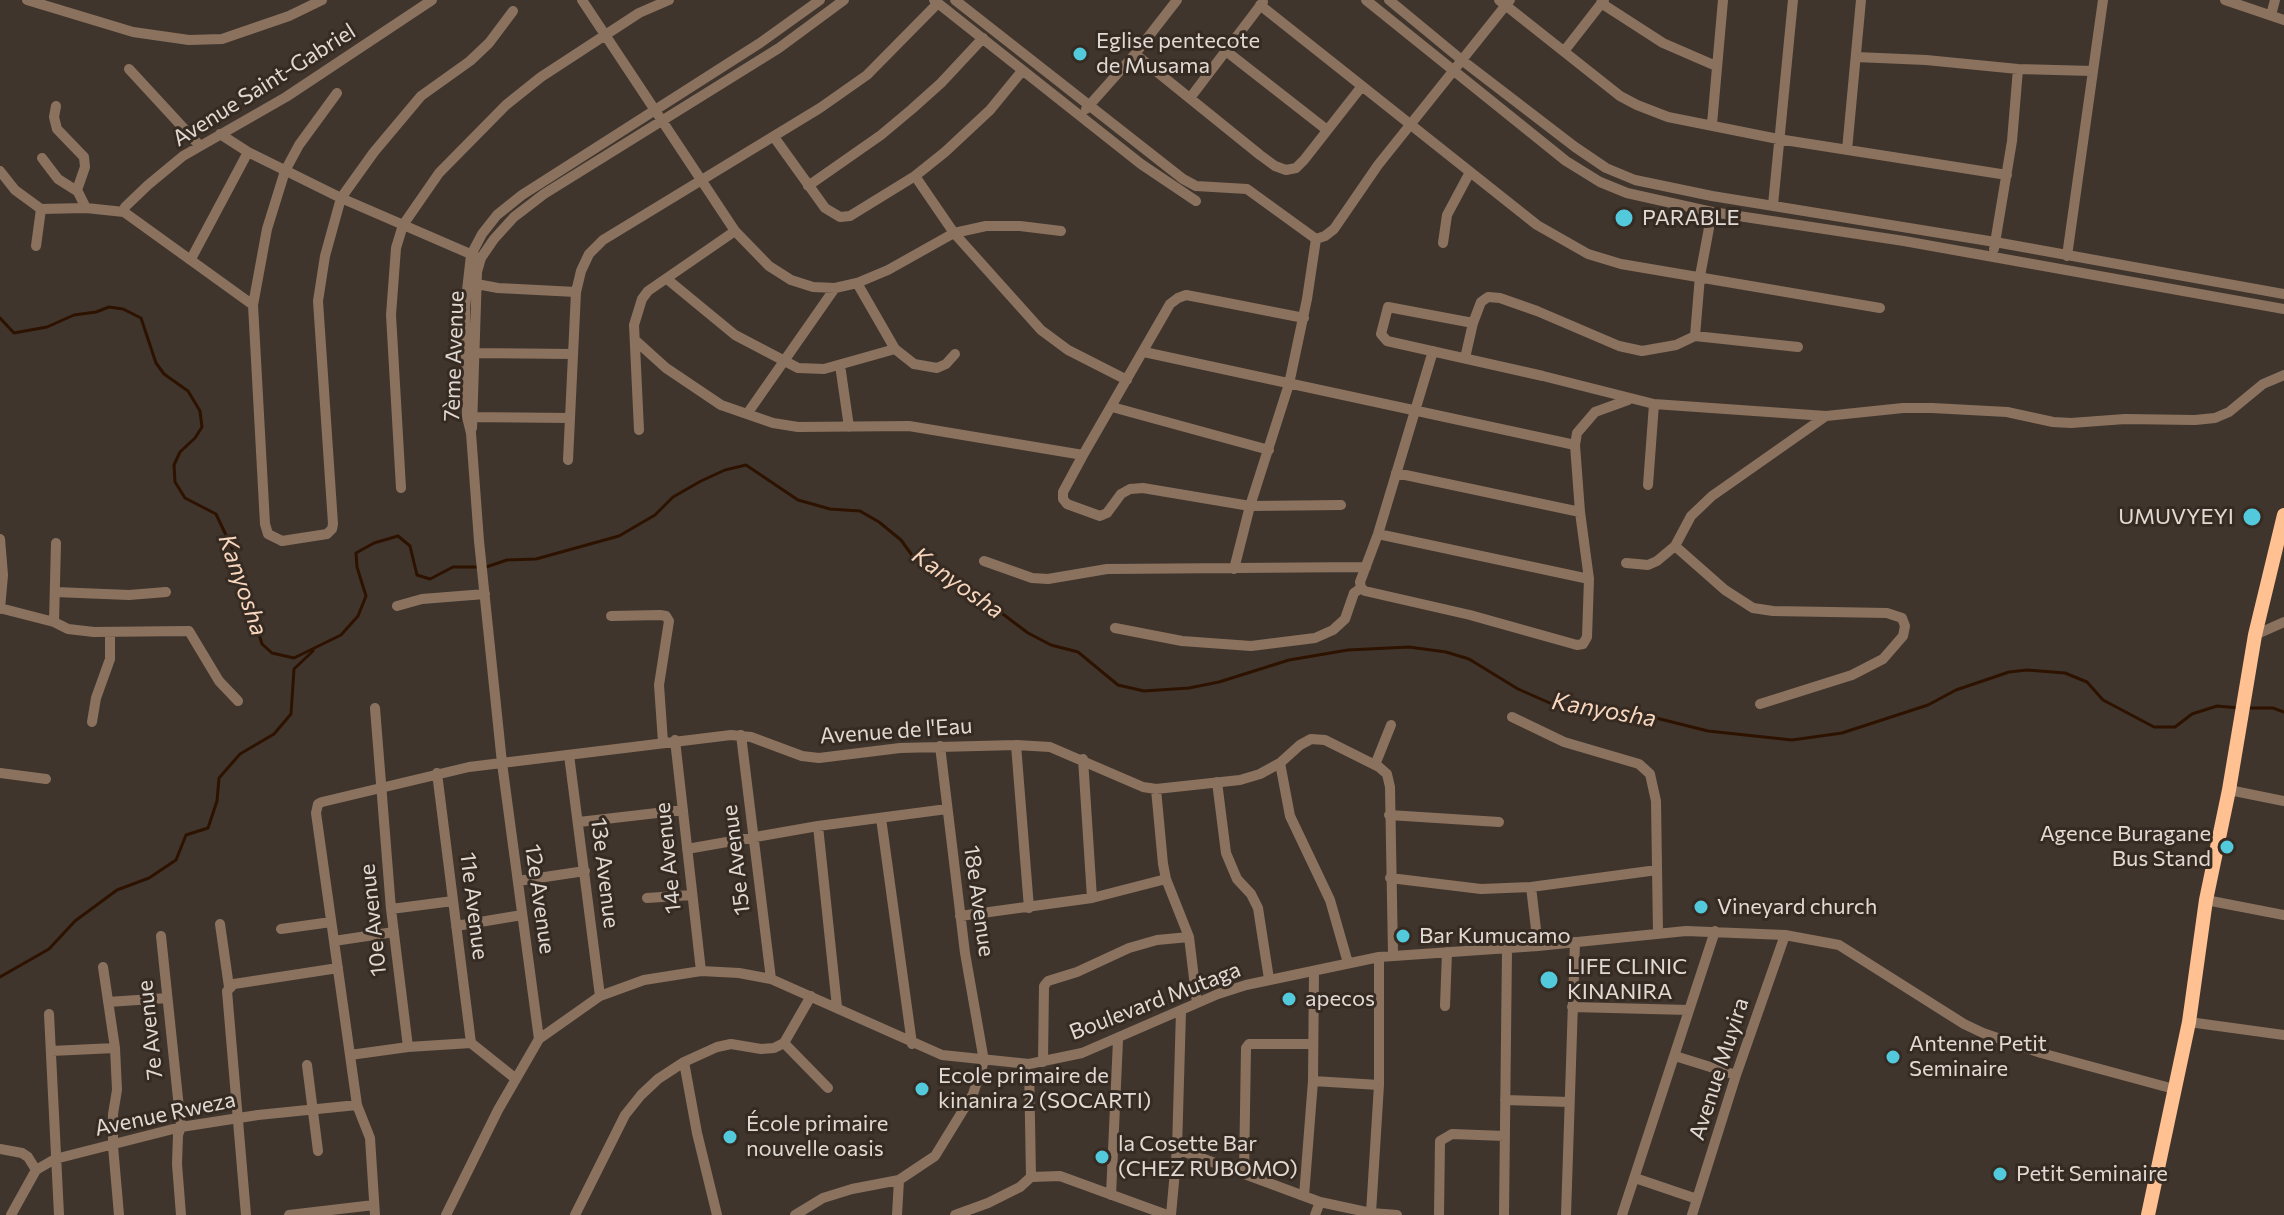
<!DOCTYPE html>
<html>
<head>
<meta charset="utf-8">
<style>
	body { margin:0 }
	canvas { display:block; background:#40352c }
</style>
</head>
<body>
<canvas width="2284" height="1215"></canvas>
<script>
const ctx = document.querySelector('canvas').getContext('2d');
ctx.lineJoin = 'round';
const toPath = rows => new Path2D(rows.map(r => 'M' + r).join(''));
function trace(path, color, width, dash) { ctx.strokeStyle = color; ctx.lineWidth = width; ctx.lineCap = dash ? 'butt' : 'round'; ctx.setLineDash(dash || []); ctx.stroke(path); }
function label(font, color, halo, rows, align = 'center') {
  ctx.font = font + ' Commissioner,sans-serif'; ctx.lineWidth = 6; ctx.setLineDash([]); ctx.textBaseline = 'middle'; ctx.strokeStyle = halo; ctx.fillStyle = color; for (const [text, x, y, turn = 0] of rows) {
    ctx.save(); ctx.translate(x, y); ctx.rotate((+turn || 0) * Math.PI / 180); ctx.textAlign = isNaN(turn) ? turn : align; if (halo) ctx.strokeText(text, 0, 0); ctx.fillText(text, 0, 0); ctx.restore();
  }
}
trace(toPath([
	[0,318,14,333,47,327,74,315,96,312,109,307,123,309,141,318,156,363,164,374,188,391,200,411,202,427,195,438,180,452,174,465,175,482,185,498,216,514,232,548,262,644,272,653,294,658,341,635,358,616,366,596,357,567,356,553,374,543,398,536,410,546,417,575,430,579,453,567,478,567],
	[486,567,507,560,536,559,619,536,655,515,673,497,701,481,725,470,746,465,798,500,830,509,860,511,879,522,901,540,914,558,963,584,1028,633,1051,645,1078,652,1118,685,1144,691,1189,688,1219,682,1289,660,1348,650,1409,647,1446,652,1469,659,1518,689,1552,704,1608,714,1656,718,1708,731,1792,740,1842,733,1928,705,1956,690,2009,672,2027,670,2065,673,2087,682,2103,700,2154,727,2175,727,2192,714,2217,706,2239,708],
	[2246,708,2273,708,2284,712],
	[0,977,49,949,75,921,117,890,149,878,176,860,186,835,208,828,217,801,219,778,240,754,274,734,291,714,294,669,313,651]
]), '#2d1200', 3);
trace(toPath([
	[27,0,133,32,189,40,222,39,289,16,322,0],
	[582,0,735,231,769,266,791,280,813,287,835,288,857,283,888,270,954,233,986,226,1020,226,1061,231],
	[934,0,1141,164,1196,201],
	[955,0,1183,179,1196,186,1247,189,1316,239,1325,236,1334,229,1378,165,1510,0],
	[1366,0,1566,161,1600,182,1627,193,1712,212,1904,241,2284,309],
	[1389,0,1463,61,1575,147,1606,168,1635,180,1712,196,1995,242,2284,294],
	[1499,0,1620,96,1637,105,1668,117,1778,139,2007,175],
	[2225,0,2284,20],
	[1601,3,1663,43,1716,66],
	[1260,5,1537,225,1588,254,1621,264,1880,308],
	[2271,15,2275,0],
	[1565,50,1604,0],
	[1226,51,1327,130],
	[1135,54,1260,155,1275,166,1286,170,1296,168,1304,160,1362,86],
	[1856,57,1926,60,2018,69,2093,71],
	[129,69,200,146],
	[337,93,299,145,285,171,267,229,253,305,265,524,268,534,282,541,327,534,332,529,333,524,318,301,325,256,341,198,374,152,421,96,470,61,489,43,513,11],
	[1190,98,1263,2],
	[56,106,54,117,57,129,84,157,85,167,77,190,86,208],
	[1086,109,1135,54,1177,0],
	[1712,124,1723,0],
	[220,134,248,152,341,198,475,256],
	[774,137,825,208,840,217,850,216,915,176,945,152,990,110,1022,71],
	[1847,150,1861,0],
	[42,158,58,179,77,191],
	[0,171,15,190,41,209,86,208,124,212,253,305],
	[915,176,954,233,1041,330,1068,350,1127,380],
	[808,186,881,135,912,109,941,83,983,38],
	[1773,205,1793,0],
	[124,212,125,207,148,185,183,156,286,97,432,0],
	[1443,243,1447,215,1470,172],
	[36,246,41,209],
	[1994,249,2012,141,2018,69],
	[2067,256,2103,0],
	[191,259,248,152],
	[667,279,735,335,798,368,824,369,895,349,914,364,937,368,946,364,955,354],
	[471,283,498,288,576,292],
	[857,283,895,349],
	[1304,318,1202,298,1186,295,1178,298,1170,304,1083,455,1063,492,1063,499,1067,504,1100,516,1107,513,1121,494,1130,489,1143,488,1250,506,1341,505],
	[1473,323,1388,307,1381,334,1387,341,1543,376,1654,404,1826,416,1903,408,1932,408,2007,412,2053,422,2071,423,2125,419,2195,420,2215,418,2229,412,2263,384,2284,375],
	[1695,336,1700,276,1712,212],
	[635,340,666,368,721,405,773,423,798,427,909,426,1083,455],
	[1433,351,1378,534,1360,582,1361,588,1365,591,1470,615,1577,645,1583,644,1587,637,1589,579,1580,512,1575,445,1577,433,1595,412,1628,400],
	[1144,352,1575,445],
	[474,353,573,354],
	[1465,358,1473,323,1481,302,1488,297,1500,298,1537,311,1619,346,1642,351,1676,345,1695,336,1798,347],
	[840,365,849,427],
	[1112,407,1269,450],
	[747,414,835,288],
	[468,417,570,418],
	[472,428,477,272,481,258,494,239,514,217,544,194,779,48,844,0],
	[639,430,634,325,642,299,648,291,735,231],
	[568,460,576,292,581,271,589,254,603,240,820,108,867,75,938,3],
	[1396,473,1580,512],
	[1648,485,1654,404],
	[401,488,391,315,396,248,403,225,439,173,506,105,541,77,639,13,669,0],
	[1378,534,1589,579],
	[0,539,3,575,0,609],
	[1675,546,1725,590,1753,608,1773,611,1887,613,1902,618,1905,626,1903,636,1883,659,1852,675,1760,704],
	[984,561,1032,578,1048,579,1107,569,1366,567],
	[1626,563,1648,565,1657,561,1675,546,1691,516,1712,496,1826,416],
	[1234,569,1250,506,1289,384,1307,299,1316,239],
	[55,592,129,595,166,592],
	[397,606,422,599,485,594],
	[0,608,54,622,68,629,94,632,189,631,219,681,238,701],
	[611,616,660,615,666,616,669,621,659,685,663,742],
	[54,622,56,543],
	[1115,628,1182,641,1251,646,1315,638,1333,630,1345,619,1354,593,1361,588],
	[2255,635,2284,622],
	[375,708,391,909,408,1047],
	[1512,717,1564,742,1639,764,1650,774,1656,801,1658,933],
	[92,722,96,698,110,659,110,632],
	[741,735,771,979],
	[675,740,701,971],
	[1016,745,1029,908],
	[569,755,600,996],
	[1083,759,1092,898],
	[1280,763,1290,816,1330,900,1348,963],
	[1375,765,1391,725],
	[0,773,46,779],
	[437,773,471,1043],
	[1217,782,1226,853,1237,879,1251,894,1258,908,1269,979],
	[1156,789,1163,864,1166,879,1189,937,1197,1003],
	[2229,790,2284,801],
	[1389,815,1499,822],
	[881,818,912,1044],
	[579,822,683,810],
	[818,826,837,1007],
	[687,849,818,826,947,809],
	[1390,878,1481,889,1531,887,1657,870],
	[518,881,585,871],
	[1531,887,1538,946],
	[647,898,692,895],
	[2206,900,2284,915],
	[391,909,453,901],
	[960,916,1092,898,1166,879],
	[220,924,229,987],
	[456,926,522,915],
	[281,929,331,922],
	[161,936,181,1127,178,1135,177,1164,181,1215],
	[334,941,394,932],
	[103,967,115,1048,117,1090,113,1114,113,1146,119,1215],
	[108,1002,167,998],
	[1445,1006,1447,952],
	[1572,1007,1689,1010],
	[49,1014,59,1215],
	[2189,1022,2284,1035],
	[539,1039,502,763,479,541,471,433,467,417,465,308,471,255,482,234,497,215,522,195,760,43,820,0],
	[784,1043,828,1088],
	[51,1051,115,1048],
	[350,1055,408,1047,471,1043,516,1079],
	[1675,1056,1736,1075],
	[684,1062,697,1133,717,1215],
	[1043,1062,1044,986,1048,981,1077,972,1129,948,1157,940,1189,937],
	[1029,1064,1031,1177,1060,1176,1167,1215],
	[307,1065,318,1151],
	[1313,1081,1379,1085],
	[1505,1100,1569,1102],
	[0,1149,22,1153,28,1157,36,1170],
	[1177,1149,1320,1202,1371,1213,1397,1215],
	[1244,1173,1246,1048,1249,1044,1313,1044],
	[1635,1178,1697,1199],
	[1111,1195,1118,1040],
	[1304,1196,1313,1081,1314,971],
	[1371,1213,1379,1085,1379,957],
	[11,1215,36,1170,55,1159,181,1127,258,1115,357,1105],
	[246,1215,227,991,234,984,338,968],
	[289,1215,374,1205],
	[375,1215,370,1138,357,1105,316,813,318,804,322,802,469,767,731,735,751,737,802,756,819,758,900,748,1016,745,1050,747,1143,787,1156,789,1240,780,1260,774,1280,763,1300,745,1311,739,1325,740,1379,767,1387,774,1390,787,1393,955],
	[446,1215,498,1110,539,1039,600,996,644,980,701,971,739,973,771,979,942,1055,1029,1064,1082,1053,1218,994,1246,985,1379,957,1538,946,1686,931,1785,935,1839,945,1964,1024,1983,1033,2041,1053,2174,1089],
	[575,1215,625,1115,641,1095,658,1079,684,1062,717,1047,731,1044,761,1049,774,1048,784,1043,811,996],
	[795,1215,823,1198,852,1189,899,1180,935,1156,973,1094,984,1061,965,953,940,746],
	[897,1215,899,1180],
	[955,1215,988,1203,1020,1187,1031,1177],
	[1171,1215,1177,1149,1181,1011],
	[1315,1215,1320,1202],
	[1439,1215,1440,1141,1452,1134,1505,1136],
	[1504,1215,1507,949],
	[1566,1215,1575,942],
	[1622,1215,1715,931],
	[1692,1215,1736,1075,1785,935]
]), '#8b725f', 10);
trace(toPath([
	[2148,1215,2189,1022,2206,900,2229,790,2255,635,2284,515]
]), '#ffc192', 14);
for (const [x, y, r, color] of [
	[1080,54,8,"#53cadc"],
	[1624,218,10,"#53cadc"],
	[2252,517,10,"#53cadc"],
	[2227,847,8,"#53cadc"],
	[1701,907,8,"#53cadc"],
	[1403,936,8,"#53cadc"],
	[1549,980,10,"#53cadc"],
	[1289,999,8,"#53cadc"],
	[1893,1057,8,"#53cadc"],
	[922,1089,8,"#53cadc"],
	[730,1137,8,"#53cadc"],
	[1102,1157,8,"#53cadc"],
	[2000,1174,8,"#53cadc"]
]) { const dot = new Path2D(); dot.arc(x, y, r, 0, 2 * Math.PI); ctx.fillStyle = color; ctx.fill(dot); trace(dot, '#362b22', 3); }
label('22px', '#e1d9d4', '#362b22', [
	["Eglise pentecote",1096,41],
	["de Musama",1096,66],
	["PARABLE",1642,218],
	["UMUVYEYI",2234,517,"right"],
	["Agence Buragane",2211,834,"right"],
	["Bus Stand",2211,859,"right"],
	["Vineyard church",1717,907],
	["Bar Kumucamo",1419,936],
	["LIFE CLINIC",1567,967],
	["KINANIRA",1567,992],
	["apecos",1305,999],
	["Antenne Petit",1909,1044],
	["Seminaire",1909,1069],
	["Ecole primaire de",938,1076],
	["kinanira 2 (SOCARTI)",938,1101],
	["École primaire",746,1124],
	["nouvelle oasis",746,1149],
	["la Cosette Bar",1118,1144],
	["(CHEZ RUBOMO)",1118,1169],
	["Petit Seminaire",2016,1174]
], 'left');
label('22px', '#e1d9d4', '#362b22', [
	["Avenue Saint-Gabriel",264,85,-32],
	["7ème Avenue",454,356,-88],
	["Avenue de l'Eau",896,731,-4],
	["14e Avenue",668,858,-96],
	["15e Avenue",736,860,-97],
	["13e Avenue",605,873,83],
	["12e Avenue",540,899,82],
	["18e Avenue",979,901,82],
	["11e Avenue",474,906,83],
	["10e Avenue",373,920,-96],
	["Boulevard Mutaga",1155,1001,-21],
	["7e Avenue",150,1030,-96],
	["Avenue Muyira",1719,1069,-72],
	["Avenue Rweza",165,1114,-12]
]);
label('italic 24px', '#f8d6be', '#362b22', [
	["Kanyosha",958,583,35],
	["Kanyosha",243,585,71],
	["Kanyosha",1604,710,10]
]);
</script>
</body>
</html>
